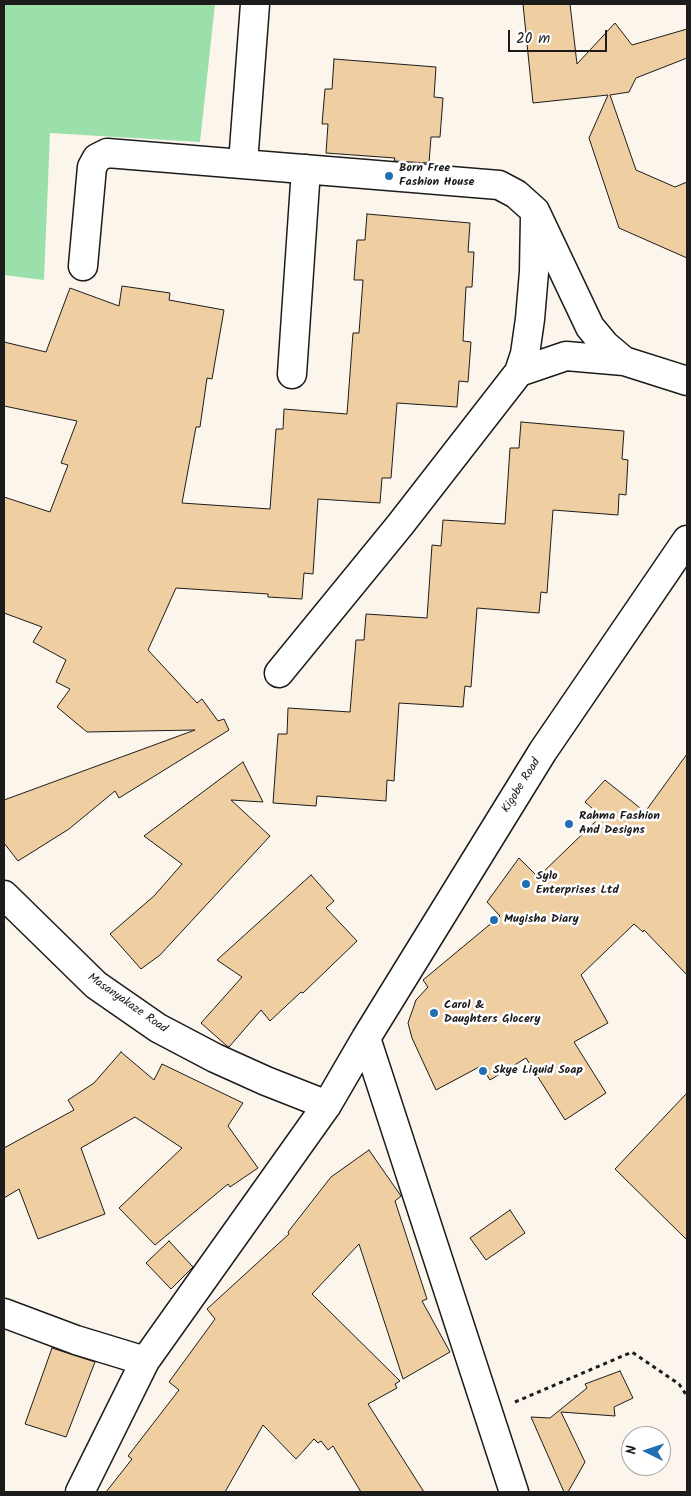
<!DOCTYPE html>
<html>
<head>
<meta charset="utf-8">
<style>
	body { margin:0 }
	#map { position:relative; width:691px; height:1496px; overflow:hidden; background:#fcf5ec; font-family:Kalam,sans-serif }
	canvas { display:block }
	.frame { position:absolute; inset:0; border:5px solid #1c1c1c; pointer-events:none }
	.north { position:absolute; left:621px; top:1426px; width:50px; height:50px; box-sizing:border-box; background:#fff; border:1px solid #a4a4a4; border-radius:50%; rotate:274deg; font-size:14px; font-weight:700; line-height:20px; text-align:center; color:#1c1c1c }
	.north::after { content:''; display:block; margin:auto; width:18px; height:22px; background:#1f6fb2; clip-path:polygon(50% 0,100% 100%,50% 72%,0 100%) }
	.scale { position:absolute; left:508px; top:30px; width:99px; height:22px; box-sizing:border-box; border:2px solid #1c1c1c; border-top:0; padding-left:6px; font-size:15px; line-height:18px; white-space:nowrap; color:#1c1c1c; -webkit-text-stroke:4px #fff; paint-order:stroke }
</style>
</head>
<body>
<div id="map">
<canvas width="691" height="1496"></canvas>
<div class="frame"></div>
<div class="north">N</div>
<div class="scale">20 m</div>
</div>
<script>
const ctx = document.querySelector('canvas').getContext('2d');
ctx.lineJoin = 'round';
function paint(path, color) { ctx.fillStyle = color; ctx.fill(path, 'evenodd'); }
const toPath = rows => new Path2D(rows.map(r => 'M' + r).join(''));
function trace(path, color, width, dash) { ctx.strokeStyle = color; ctx.lineWidth = width; ctx.lineCap = dash ? 'butt' : 'round'; ctx.setLineDash(dash || []); ctx.stroke(path); }
function label(font, color, halo, rows, align = 'center') {
  ctx.font = font + ' Kalam,sans-serif'; ctx.lineWidth = 5; ctx.setLineDash([]); ctx.textBaseline = 'middle'; ctx.strokeStyle = halo; ctx.fillStyle = color; for (const [text, x, y, turn = 0] of rows) {
    ctx.save(); ctx.translate(x, y); ctx.rotate((+turn || 0) * Math.PI / 180); ctx.textAlign = isNaN(turn) ? turn : align; if (halo) ctx.strokeText(text, 0, 0); ctx.fillText(text, 0, 0); ctx.restore();
  }
}
paint(toPath([
	[4,4,215,4,200,142,50,133,44,280,4,275]
]), '#9bdfab');
const building = toPath([
	[523,4,570,4,577,64,615,23,632,45,687,29,687,58,636,78,629,92,610,95,636,170,675,187,687,182,687,258,619,228,589,138,608,95,533,103,523,4],
	[334,59,436,67,434,97,443,98,440,137,431,137,429,163,394,161,395,158,326,153,328,124,322,124,325,89,332,89,334,59],
	[367,214,470,223,468,252,474,252,472,287,466,287,463,341,471,342,468,382,459,381,457,407,397,403,391,478,382,478,380,503,318,499,313,574,304,573,302,599,268,597,268,594,176,588,148,650,197,703,202,699,218,721,224,719,229,730,119,798,115,791,69,829,18,861,4,843,4,800,195,730,87,732,57,707,70,689,56,682,66,660,33,642,42,627,4,613,4,497,50,512,68,465,61,463,77,421,4,406,4,342,46,352,70,288,119,306,122,286,170,293,169,300,224,310,212,379,207,378,200,427,196,427,182,503,270,509,276,429,283,429,284,409,347,414,353,333,359,333,363,280,354,280,357,240,365,240,367,214],
	[521,422,624,431,622,459,628,460,626,495,619,494,618,515,553,510,547,593,541,592,539,613,477,608,471,687,465,686,463,707,399,703,394,781,387,780,386,801,317,796,316,806,273,803,278,734,287,734,288,708,350,712,356,640,364,640,366,614,427,618,432,545,441,546,443,520,505,524,510,448,519,448,521,422],
	[687,754,687,975,644,930,643,932,634,924,581,975,608,1023,574,1042,606,1093,565,1120,526,1058,490,1080,481,1066,436,1090,412,1038,408,1023,416,1000,428,987,423,980,500,916,487,902,519,858,538,877,601,816,585,802,605,780,645,812,687,754],
	[243,762,263,802,231,800,270,836,160,955,141,969,110,934,154,896,182,864,144,836,243,762],
	[311,875,334,901,326,908,357,941,303,993,301,992,270,1021,261,1010,229,1047,227,1046,201,1023,242,977,217,960,311,875],
	[121,1052,154,1080,162,1064,243,1103,228,1126,258,1168,230,1187,228,1184,155,1245,119,1208,182,1148,135,1117,81,1148,105,1214,38,1239,19,1189,4,1198,4,1148,74,1110,68,1100,94,1083,121,1052],
	[687,1093,687,1240,615,1169,687,1093],
	[369,1150,401,1196,395,1201,427,1299,422,1301,450,1352,403,1379,359,1244,312,1294,400,1381,395,1384,397,1388,368,1404,424,1492,361,1492,333,1446,328,1450,321,1441,318,1443,314,1439,296,1459,263,1425,225,1492,106,1492,132,1459,128,1456,179,1390,169,1382,215,1319,207,1309,289,1234,288,1232,331,1177,369,1150],
	[510,1210,525,1233,486,1260,470,1238,510,1210],
	[169,1241,193,1267,171,1289,146,1263,169,1241],
	[52,1348,95,1362,66,1437,25,1424,52,1348],
	[620,1371,633,1398,614,1407,615,1416,561,1412,585,1462,568,1492,564,1492,531,1417,550,1418,587,1388,585,1384,620,1371]
]);
paint(building, '#efcea1');
trace(building, '#1c1c1c', 1);
const minor = toPath([
	[243,163,255,4],
	[83,266,92,167,97,158,107,153,499,185,516,194,535,211,590,327,605,345,624,361,687,381],
	[519,372,566,356,624,361],
	[292,374,306,169],
	[279,673,400,525,519,372,525,354,530,319,534,272,535,217],
	[4,895,96,985,158,1028,215,1058,266,1081,327,1105],
	[366,1038,514,1492],
	[4,1313,76,1340,145,1361],
	[80,1492,145,1361,327,1105,366,1038,543,751,687,540]
]);
trace(minor, '#1c1c1c', 31);
trace(toPath([
	[515,1402,632,1352,679,1384,687,1396]
]), '#1c1c1c', 3, [4, 4]);
trace(minor, '#fff', 28);
for (const [x, y, r, color] of [
	[389,176,5,"#1f6fb2"],
	[569,824,5,"#1f6fb2"],
	[526,884,5,"#1f6fb2"],
	[494,920,5,"#1f6fb2"],
	[434,1013,5,"#1f6fb2"],
	[483,1071,5,"#1f6fb2"]
]) { const dot = new Path2D(); dot.arc(x, y, r, 0, 2 * Math.PI); ctx.fillStyle = color; ctx.fill(dot); trace(dot, '#fff', 2); }
label('bold 12px', '#1c1c1c', '#fff', [
	["Born Free",399,169],
	["Fashion House",399,183],
	["Rahma Fashion",579,817],
	["And Designs",579,831],
	["Sylo",536,877],
	["Enterprises Ltd",536,891],
	["Mugisha Diary",504,920],
	["Carol &",444,1006],
	["Daughters Glocery",444,1020],
	["Skye Liquid Soap",493,1071]
], 'left');
label('12px', '#1c1c1c', '#fff', [
	["Kigobe Road",522,786,-58],
	["Masanyakaze Road",127,1004,35]
]);
</script>
</body>
</html>
